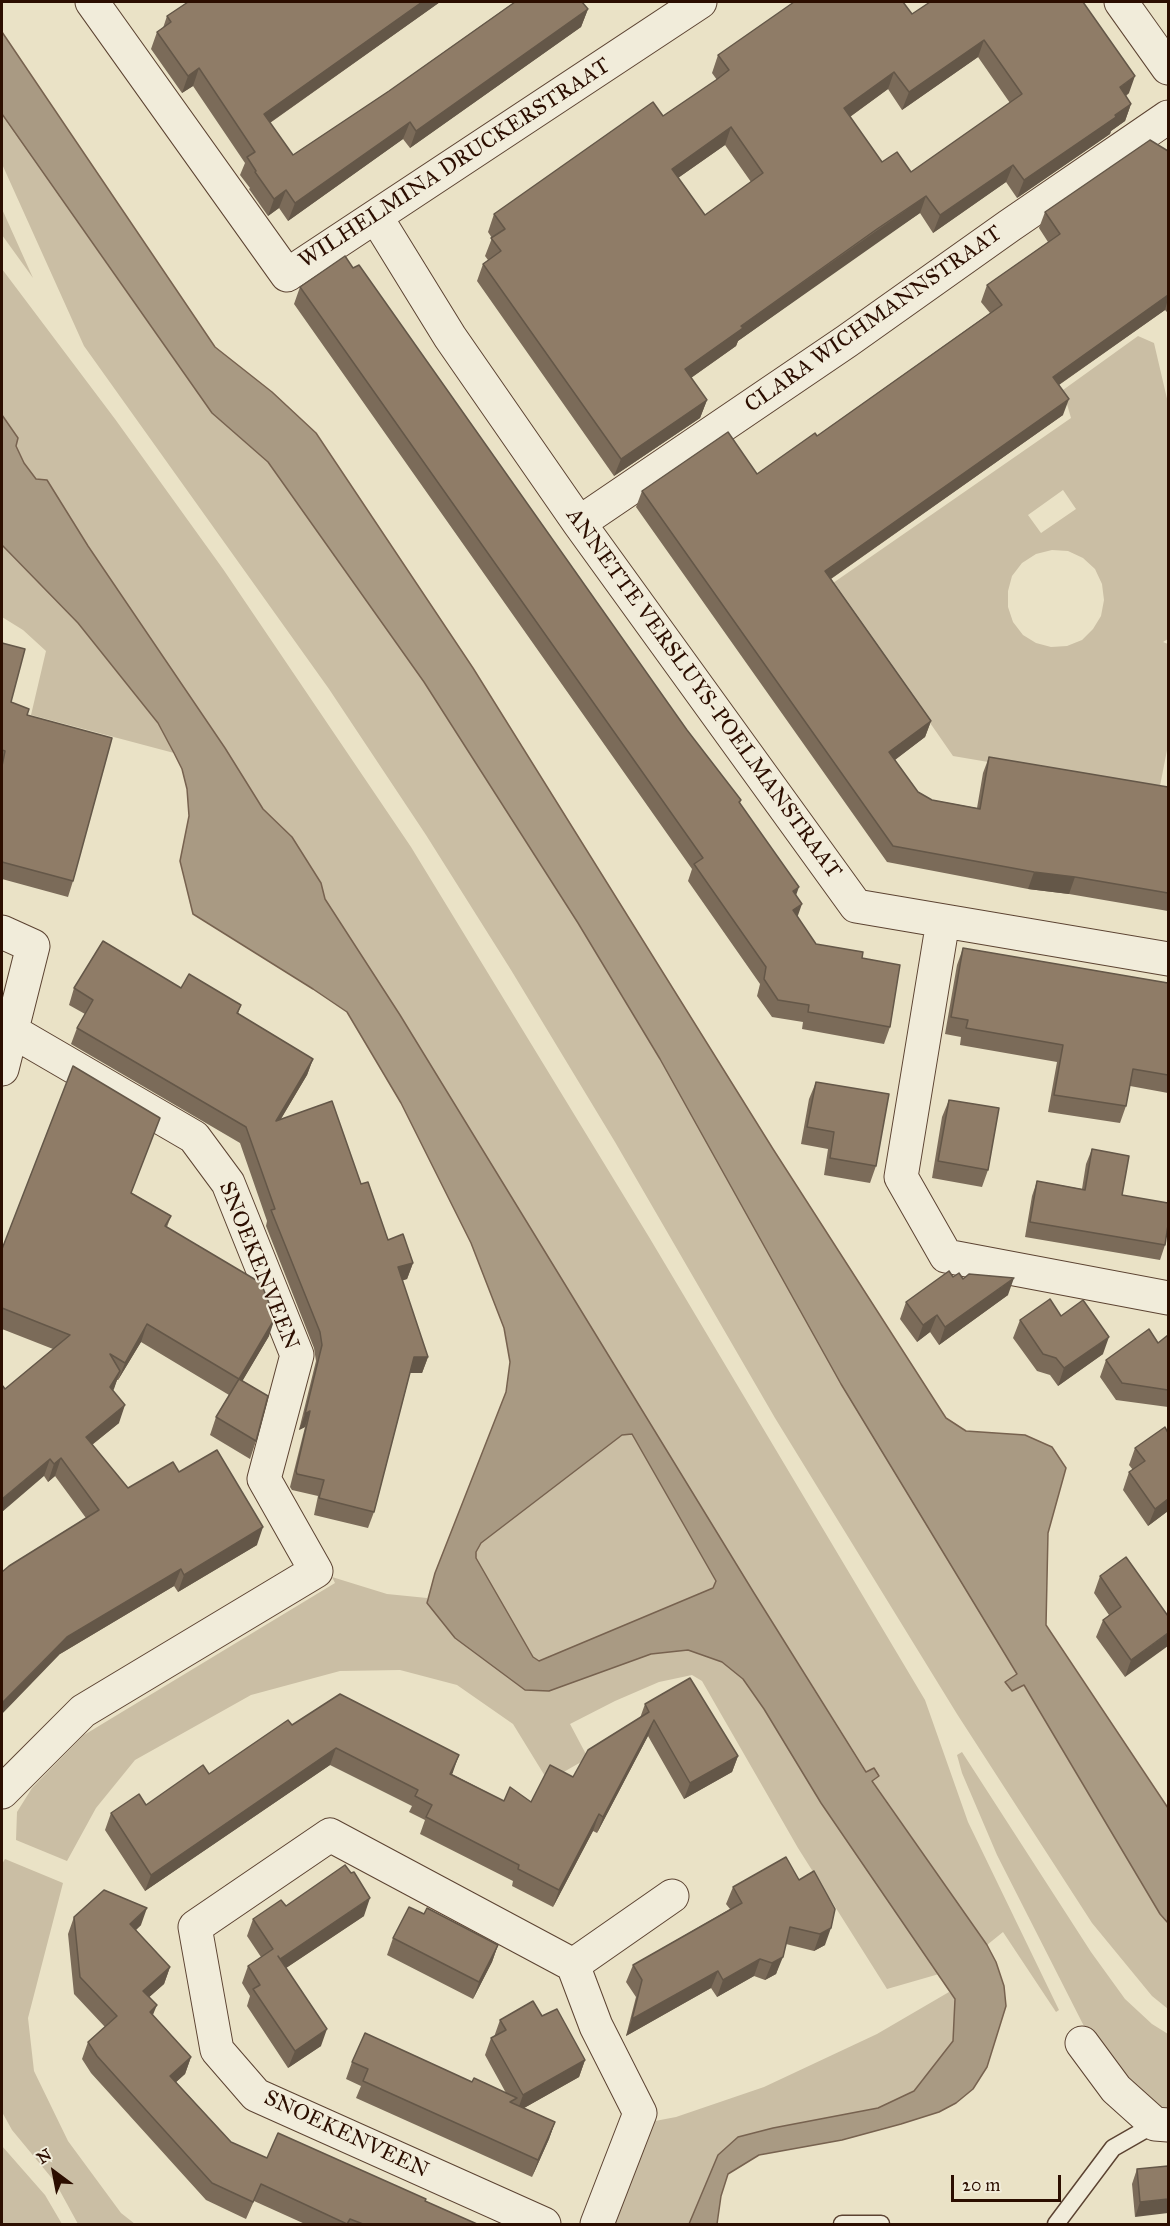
<!DOCTYPE html>
<html>
<head>
<meta charset="utf-8">
<style>
	body { margin:0 }
	#map { position:relative; width:1170px; height:2226px; overflow:hidden; background:#eae2c6; font-family:"IM FELL Great Primer",serif }
	canvas { display:block }
	.frame { position:absolute; inset:0; border:3px solid #2c0e00; pointer-events:none }
	.north { position:absolute; left:24px; top:2142px; width:60px; height:60px; -webkit-text-stroke:4px #f1ecda; paint-order:stroke; rotate:328deg; font-size:16px; font-weight:700; line-height:24px; text-align:center; color:#2c0e00 }
	.north::after { content:''; display:block; margin:auto; width:21px; height:27px; background:#2c0e00; clip-path:polygon(50% 0,100% 100%,50% 72%,0 100%) }
	.scale { position:absolute; left:951px; top:2175px; width:110px; height:27px; box-sizing:border-box; border:3px solid #2c0e00; border-top:0; padding-left:8px; font-size:18px; line-height:21px; white-space:nowrap; color:#2c0e00; -webkit-text-stroke:4px #f1ecda; paint-order:stroke }
</style>
</head>
<body>
<div id="map">
<canvas width="1170" height="2226"></canvas>
<div class="frame"></div>
<div class="north">N</div>
<div class="scale">20 m</div>
</div>
<script>
const ctx = document.querySelector('canvas').getContext('2d');
ctx.lineJoin = 'round';
function paint(path, color) { ctx.fillStyle = color; ctx.fill(path, 'evenodd'); }
const toPath = rows => new Path2D(rows.map(r => 'M' + r).join(''));
function trace(path, color, width, dash) { ctx.strokeStyle = color; ctx.lineWidth = width; ctx.lineCap = dash ? 'butt' : 'round'; ctx.setLineDash(dash || []); ctx.stroke(path); }
function label(font, color, halo, rows, align = 'center') {
  ctx.font = font + ' "IM FELL Great Primer",serif'; ctx.lineWidth = 4.5; ctx.setLineDash([]); ctx.textBaseline = 'middle'; ctx.strokeStyle = halo; ctx.fillStyle = color; for (const [text, x, y, turn = 0] of rows) {
    ctx.save(); ctx.translate(x, y); ctx.rotate((+turn || 0) * Math.PI / 180); ctx.textAlign = isNaN(turn) ? turn : align; if (halo) ctx.strokeText(text, 0, 0); ctx.fillText(text, 0, 0); ctx.restore();
  }
}
paint(toPath([
	[3,117,212,413,268,462,424,682,578,923,660,1059,1017,1674,1006,1682,1023,1684,1160,1914,1168,1923,1168,2009,1152,1996,1092,1923,957,1714,775,1418,615,1142,511,970,426,835,329,689,84,346,2,164,2,118],
	[2,209,33,278,2,235],
	[2,269,115,419,223,569,411,847,649,1237,925,1700,968,1822,1059,2010,1056,2012,1003,1932,987,1945,872,1780,879,1776,874,1768,867,1772,754,1593,400,1015,325,899,321,883,292,837,263,809,225,748,88,546,47,480,36,479,24,463,16,446,18,438,2,415],
	[1138,336,1154,343,1168,403,1168,639,1163,642,1168,644,1168,745,1159,791,953,756,833,583,1071,418,1063,390],
	[1063,490,1076,509,1041,533,1028,515],
	[1052,550,1068,551,1083,558,1095,569,1102,584,1104,600,1101,616,1093,629,1082,640,1067,646,1051,647,1036,643,1023,635,1013,622,1008,607,1008,591,1012,576,1022,563,1036,554],
	[2,545,78,623,158,723,174,753,31,715,46,651,23,630,2,617],
	[632,1434,716,1581,713,1588,539,1661,533,1657,476,1558,476,1552,480,1543,622,1435],
	[332,1577,387,1594,427,1598,427,1603,549,1691,651,1654,688,1650,722,1662,743,1679,764,1709,821,1803,939,1974,887,1989,798,1848,702,1681,692,1675,659,1682,615,1701,570,1724,588,1758,548,1781,513,1724,457,1685,400,1670,340,1671,251,1695,135,1760,96,1808,67,1861,16,1840,17,1812,32,1788,84,1735,335,1583],
	[962,1752,1091,1952,1125,1999,1152,2024,1168,2034,1168,2112,1145,2102,1090,2038,997,1855,962,1773,957,1755],
	[5,1859,63,1883,28,2018,34,2071,68,2141,121,2213,135,2224,78,2224,55,2182,12,2130,2,2112,2,1864],
	[949,1992,955,1999,953,2041,914,2091,878,2108,773,2128,738,2137,718,2155,689,2224,613,2224,655,2121,676,2117,764,2087,877,2034],
	[2,2146,45,2195,62,2224,2,2224]
]), '#cabea4');
const water = toPath([
	[2,32,215,347,272,392,316,433,473,668,773,1149,946,1418,966,1431,1025,1435,1052,1447,1066,1468,1048,1533,1046,1625,1168,1808,1168,1923,1160,1914,1024,1685,1012,1691,1005,1682,1017,1674,841,1384,660,1059,578,923,424,682,268,462,212,413,2,114,2,32],
	[2,415,18,438,16,446,24,463,36,479,47,480,88,546,225,748,263,809,292,837,321,883,325,899,400,1015,754,1593,866,1772,874,1768,879,1776,872,1781,987,1945,996,1962,1004,1986,1006,2006,987,2067,973,2089,956,2103,939,2112,901,2124,842,2140,759,2155,728,2174,721,2196,717,2224,689,2224,718,2155,738,2137,773,2128,878,2108,914,2091,953,2041,955,1999,821,1803,764,1709,743,1679,722,1662,688,1650,651,1654,549,1691,525,1690,455,1638,427,1603,435,1573,506,1392,510,1362,504,1328,471,1243,401,1103,347,1012,313,989,193,914,180,861,189,816,187,789,182,769,174,753,158,723,78,623,2,545,2,415],
	[632,1434,716,1581,713,1588,539,1661,533,1657,476,1558,476,1552,481,1543,622,1435,632,1434]
]);
paint(water, '#a99a83');
trace(water, '#77624f', 1.5);
const service = toPath([
	[842,2224,881,2224],
	[1056,2224,1113,2148,1155,2124]
]);
const minor = toPath([
	[92,2,287,275,700,2],
	[1121,2,1168,68],
	[376,217,450,337,579,523,856,906,1168,959],
	[579,523,847,341,1009,226,1168,117],
	[943,921,901,1177,946,1256,1168,1298],
	[2,932,33,946,2,1069],
	[2,1792,83,1711,316,1571,264,1479,297,1355,228,1183,194,1137,12,1031],
	[573,1965,672,1896],
	[1082,2043,1116,2089,1155,2124,1168,2125],
	[544,2224,256,2095,217,2050,195,1927,330,1835,573,1965,596,2026,640,2113,597,2224]
]);
trace(service, '#5c4332', 19);
trace(minor, '#5c4332', 35);
trace(service, '#f1ecda', 16);
trace(minor, '#f1ecda', 33);
paint(toPath([
	[188,2,440,2,270,123,293,155,389,91,513,3,512,2,585,2,583,3,588,9,581,27,410,148,403,139,288,221,279,208,268,216,249,189,250,188,240,175,245,163,193,86,182,93,151,49,157,32,163,28,167,16],
	[930,2,1129,93,1126,96,1131,104,1125,121,1111,131,1110,134,1017,198,1006,182,933,233,920,213,871,246,738,341,736,346,691,378,707,400,700,418,614,476,477,281,483,264,488,260,485,256,492,238,488,232,494,214,663,116,717,80,712,73,718,55,912,14],
	[978,57,1010,103,911,172,882,162,850,117,888,89,902,110],
	[725,145,751,182,705,215,678,178],
	[1168,151,1168,313,1165,310,1059,385,1063,415,831,579,931,721,925,737,895,760,918,792,932,800,977,808,983,773,989,757,1167,787,1168,779,1168,911,1069,894,1028,889,887,862,636,507,642,491,757,474,817,436,990,313,981,302,987,285,1048,242,1039,228,1045,212],
	[300,287,687,730,741,800,740,803,796,895,797,916,816,944,862,958,890,1027,884,1044,802,1029,803,1022,772,1017,757,996,760,984,688,881,692,869,294,304],
	[2,643,11,702,27,715,73,881,68,897,2,879],
	[963,948,1168,983,1168,1093,1130,1086,1126,1106,1120,1123,1048,1112,1057,1062,960,1045,961,1037,945,1034,957,965],
	[74,988,181,988,241,1005,238,1014,313,1059,307,1075,281,1119,361,1184,388,1240,413,1263,407,1279,402,1280,428,1357,422,1373,410,1373,374,1512,368,1528,314,1515,318,1496,292,1490,290,1487,305,1427,299,1430,316,1361,314,1348,266,1226,267,1221,240,1143,71,1044,77,1028,85,1014,69,1005],
	[816,1082,876,1166,870,1183,824,1175,828,1149,801,1144,809,1099],
	[949,1100,988,1170,982,1187,932,1178,942,1117],
	[1092,1149,1122,1195,1165,1245,1160,1260,1025,1237,1032,1196,1037,1181,1082,1189,1086,1164],
	[132,1193,171,1216,167,1227,269,1336,242,1381,256,1441,250,1459,210,1435,216,1417,229,1395,141,1342,118,1380,117,1380,113,1390,119,1423,92,1445,128,1488,179,1472,257,1545,178,1592,174,1586,60,1654,86,1518,55,1476,48,1482,44,1476,5,1389,53,1349,2,1329,2,1249],
	[953,1277,963,1279,1008,1295,939,1345,930,1332,917,1342,900,1319,906,1302],
	[1061,1316,1103,1354,1058,1386,1050,1375,1037,1371,1013,1338,1020,1320],
	[1168,1335,1168,1407,1116,1400,1100,1377,1106,1360,1158,1343],
	[1168,1433,1168,1511,1148,1526,1123,1490,1129,1472,1133,1470,1129,1465,1135,1448],
	[1100,1576,1168,1616,1125,1677,1096,1637,1103,1620,1109,1615,1094,1593],
	[645,1704,738,1756,732,1772,684,1799,648,1736,597,1833,593,1831,553,1907,512,1886,513,1881,420,1834,425,1820,409,1812,412,1806,330,1765,145,1891,105,1830,111,1813,146,1805,209,1774,292,1725,453,1772,452,1774,504,1801,531,1802,573,1777,640,1718],
	[786,1857,825,1945,814,1951,786,1944,776,1974,765,1980,754,1976,717,1997,711,1988,626,2036,636,1997,626,1982,633,1965,730,1909,726,1904,733,1887],
	[286,1906,364,1916,286,1968,321,2046,288,2068,247,2006,250,1996,242,1983,248,1966,261,1957,247,1936,253,1919],
	[424,1914,498,1945,492,1962,473,1999,387,1955,393,1938],
	[74,1917,141,1925,136,1930,170,1967,164,1984,149,1997,153,2015,191,2057,185,2074,176,2082,231,2142,267,2158,425,2201,477,2224,305,2224,254,2201,246,2219,206,2200,91,2073,82,2059,88,2042,105,2027,74,1994,68,1934],
	[542,2016,585,2060,579,2077,524,2108,555,2122,549,2139,532,2177,356,2098,361,2086,346,2079,352,2062,472,2082,506,2093,485,2055,491,2038,494,2037,500,2020],
	[1168,2166,1135,2217,1132,2184,1137,2169]
]), '#7b6b59');
paint(toPath([
	[422,2,440,2,258,131,264,114],
	[588,9,581,27,410,148,416,131],
	[984,40,978,57,902,110,909,92],
	[199,68,193,86,182,93,188,76],
	[894,72,888,89,837,126,844,108],
	[1135,76,1129,93,1113,104,1120,87],
	[1131,104,1125,121,1111,131,1110,134,1017,198,1024,180],
	[410,122,403,139,288,221,295,203],
	[731,127,725,145,665,187,672,169],
	[1013,165,1006,182,933,233,940,215],
	[286,190,279,208,268,216,274,199],
	[926,196,920,213,738,341,736,346,678,387,685,369,741,326],
	[1168,295,1168,299,1165,310,1047,393,1053,377],
	[1069,399,1063,415,819,587,825,571],
	[707,400,700,418,614,476,621,459],
	[931,721,925,737,884,768,889,752],
	[1034,872,1075,877,1069,894,1028,889],
	[799,887,793,904,793,891],
	[802,904,796,921,793,910],
	[313,1059,307,1075,270,1137,276,1121],
	[413,1263,407,1279,392,1284,398,1267],
	[1014,1278,1008,1295,939,1345,945,1327],
	[937,1315,930,1332,917,1342,923,1325],
	[275,1318,269,1336,233,1397,239,1379],
	[147,1324,141,1342,118,1380,125,1363],
	[1109,1337,1103,1354,1058,1386,1064,1368],
	[414,1357,428,1357,422,1373,408,1373],
	[120,1371,114,1389,104,1405,110,1387],
	[125,1405,119,1423,79,1455,86,1437],
	[310,1411,305,1427,299,1430,305,1414],
	[61,1458,55,1476,48,1482,54,1464],
	[50,1459,44,1476,2,1512,2,1499],
	[1168,1499,1168,1511,1148,1526,1155,1509],
	[263,1527,257,1545,178,1592,184,1575],
	[181,1569,174,1586,60,1654,2,1714,2,1703,67,1637],
	[1168,1633,1168,1646,1125,1677,1131,1660],
	[654,1720,648,1736,597,1833,603,1817],
	[336,1748,330,1765,145,1891,151,1875],
	[459,1755,453,1772,444,1790,450,1774],
	[738,1756,732,1772,684,1799,690,1783],
	[599,1814,593,1831,553,1907,559,1890],
	[370,1898,364,1916,274,1976,280,1959],
	[147,1908,141,1925,124,1941,130,1924],
	[831,1928,825,1945,814,1951,820,1934],
	[498,1945,492,1962,473,1999,479,1982],
	[783,1957,776,1974,765,1980,772,1963],
	[760,1959,754,1976,717,1997,723,1980],
	[170,1967,164,1984,137,2008,143,1991],
	[718,1971,711,1988,626,2036,632,2019],
	[157,2005,150,2022,150,2012],
	[327,2029,321,2046,288,2068,295,2051],
	[191,2057,185,2074,164,2093,170,2076],
	[585,2060,579,2077,517,2112,523,2095],
	[555,2122,549,2139,532,2177,538,2160],
	[1168,2199,1168,2213,1135,2217,1140,2202]
]), '#645748');
const building = toPath([
	[188,2,422,2,264,114,293,155,389,91,515,2,582,2,588,9,416,131,410,122,295,203,286,190,274,199,255,172,256,171,247,157,255,152,199,68,188,76,157,32,171,22,167,16,188,2],
	[794,2,903,2,912,14,930,2,1083,2,1135,76,1120,87,1131,104,1115,115,1116,117,1024,180,1013,165,940,215,926,196,877,229,741,326,743,328,685,369,707,400,621,459,483,264,501,251,491,238,505,229,494,214,653,102,663,116,716,80,729,70,718,55,794,2],
	[984,40,1022,94,911,172,897,152,882,162,844,108,894,72,909,92,984,40],
	[731,127,763,173,705,215,672,169,731,127],
	[1150,140,1168,151,1168,295,1053,377,1069,399,825,571,931,721,889,752,918,792,932,800,980,809,989,757,1168,787,1168,893,1075,877,1034,872,893,846,642,491,728,432,757,474,815,433,817,436,1002,305,987,285,1060,234,1045,212,1150,140],
	[345,256,353,268,359,265,687,730,741,800,739,802,799,887,793,891,802,904,793,910,816,944,863,952,862,958,900,965,890,1027,808,1012,809,1005,778,1000,764,979,766,967,694,864,703,858,300,287,345,256],
	[2,643,25,649,11,702,29,709,27,715,112,738,73,881,2,862,2,766,5,751,2,750,2,643],
	[103,941,181,988,189,974,241,1005,237,1013,313,1059,276,1121,332,1101,361,1184,368,1182,388,1240,403,1234,413,1263,398,1267,428,1357,414,1357,374,1512,319,1498,324,1480,297,1474,296,1471,310,1411,305,1414,322,1345,320,1332,271,1210,275,1209,246,1127,77,1028,93,1000,74,988,103,941],
	[963,948,1168,983,1168,1075,1133,1069,1126,1106,1054,1095,1063,1045,966,1028,968,1020,951,1017,963,948],
	[73,1066,160,1118,131,1193,171,1216,165,1226,261,1283,275,1318,239,1379,268,1396,256,1441,216,1417,239,1379,147,1324,125,1363,110,1354,120,1371,110,1387,125,1405,86,1437,128,1488,173,1462,179,1472,217,1450,263,1527,184,1575,181,1569,67,1637,2,1703,2,1572,9,1566,99,1510,61,1458,54,1464,50,1459,2,1499,2,1385,5,1389,70,1335,2,1308,2,1249,73,1066],
	[816,1082,889,1094,876,1166,830,1158,834,1132,807,1127,816,1082],
	[949,1100,999,1108,988,1170,938,1161,949,1100],
	[1092,1149,1129,1156,1122,1195,1168,1203,1168,1225,1165,1245,1030,1222,1037,1181,1085,1190,1092,1149],
	[949,1271,953,1277,959,1273,963,1279,969,1274,1014,1278,945,1327,937,1315,923,1325,906,1302,949,1271],
	[1050,1299,1061,1316,1083,1300,1109,1337,1064,1368,1056,1358,1043,1354,1020,1320,1050,1299],
	[1149,1329,1158,1343,1168,1335,1168,1390,1122,1383,1106,1360,1149,1329],
	[1165,1427,1168,1433,1168,1499,1155,1509,1129,1472,1145,1461,1135,1448,1165,1427],
	[1126,1557,1168,1616,1168,1633,1131,1660,1103,1620,1121,1607,1100,1576,1126,1557],
	[690,1678,738,1756,690,1783,654,1720,603,1817,599,1814,559,1890,518,1869,519,1865,426,1817,432,1805,415,1796,418,1790,336,1748,151,1875,111,1813,139,1794,146,1805,203,1765,209,1774,288,1720,292,1725,340,1694,459,1755,450,1774,504,1801,510,1787,531,1802,550,1765,573,1777,588,1750,649,1712,645,1704,690,1678],
	[786,1857,799,1880,814,1871,835,1909,831,1928,820,1934,790,1927,783,1957,772,1963,760,1959,723,1980,718,1971,632,2019,642,1980,633,1965,742,1903,733,1887,786,1857],
	[345,1865,351,1873,354,1872,370,1898,280,1959,278,1956,327,2029,295,2051,253,1989,260,1985,248,1966,273,1949,253,1919,281,1900,286,1906,345,1865],
	[104,1890,147,1908,130,1924,170,1967,143,1991,157,2005,150,2012,191,2057,170,2076,231,2142,267,2158,278,2133,426,2199,425,2201,477,2224,363,2224,350,2219,347,2224,261,2184,253,2202,212,2183,97,2056,88,2042,117,2016,80,1977,74,1917,104,1890],
	[409,1907,424,1914,427,1908,498,1945,479,1982,393,1938,409,1907],
	[533,2001,542,2016,557,2009,585,2060,523,2095,491,2038,506,2030,500,2020,533,2001],
	[365,2033,472,2082,474,2078,517,2098,510,2102,555,2122,538,2160,363,2081,368,2069,352,2062,365,2033],
	[1168,2166,1168,2199,1140,2202,1137,2169,1168,2166]
]);
paint(building, '#8f7c67');
trace(building, '#645748', 1.5);
label('22px', '#2c0e00', '#f1ecda', [
	["WILHELMINA DRUCKERSTRAAT",455,164,-33],
	["CLARA WICHMANNSTRAAT",874,320,-35],
	["ANNETTE VERSLUYS-POELMANSTRAAT",703,694,54],
	["SNOEKENVEEN",258,1266,68],
	["SNOEKENVEEN",346,2135,25]
]);
</script>
</body>
</html>
